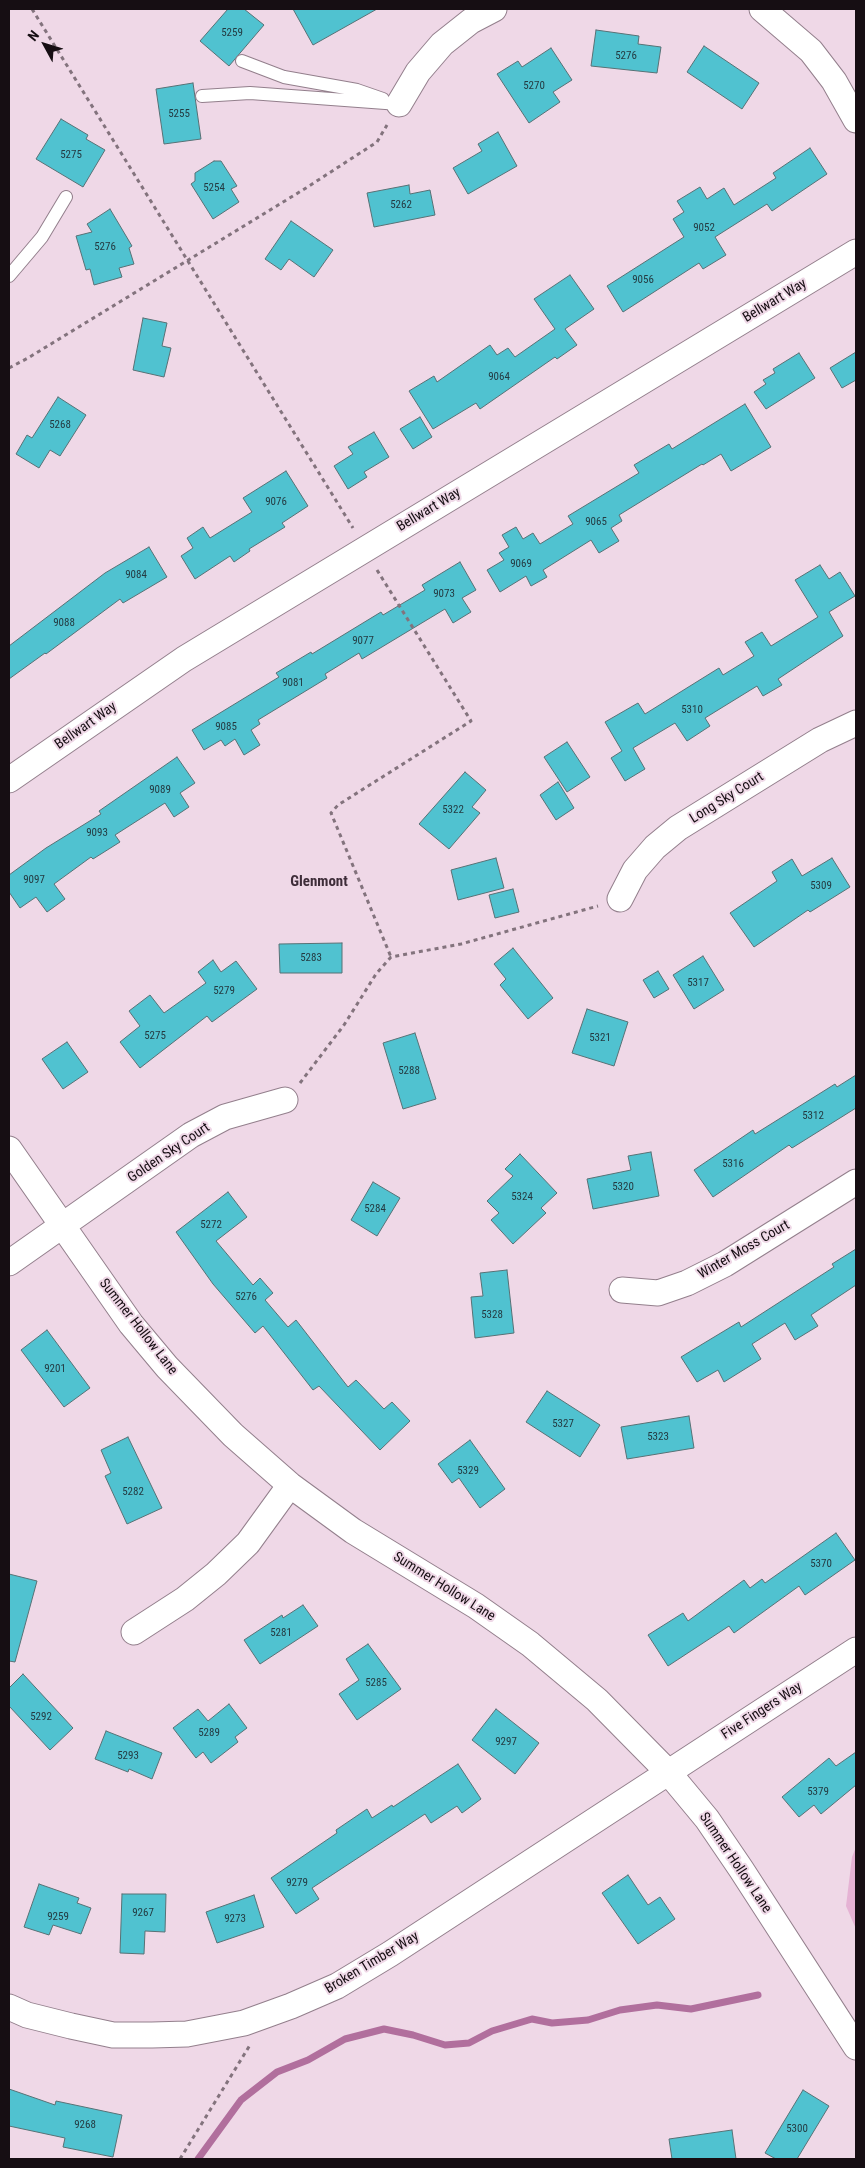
<!DOCTYPE html>
<html>
<head>
<meta charset="utf-8">
<style>
	body { margin:0 }
	#map { position:relative; width:865px; height:2168px; overflow:hidden; background:#efd8e7; font-family:"Roboto Condensed",sans-serif }
	canvas { display:block }
	.frame { position:absolute; inset:0; border:10px solid #160e13; pointer-events:none }
	.north { position:absolute; left:20px; top:20px; width:50px; height:50px; -webkit-text-stroke:4px #efd8e7; paint-order:stroke; rotate:309deg; font-size:14px; font-weight:700; line-height:20px; text-align:center; color:#160e13 }
	.north::after { content:''; display:block; margin:auto; width:18px; height:22px; background:#160e13; clip-path:polygon(50% 0,100% 100%,50% 72%,0 100%) }
</style>
</head>
<body>
<div id="map">
<canvas width="865" height="2168"></canvas>
<div class="frame"></div>
<div class="north">N</div>
</div>
<script>
const ctx = document.querySelector('canvas').getContext('2d');
ctx.lineJoin = 'round';
function paint(path, color) { ctx.fillStyle = color; ctx.fill(path, 'evenodd'); }
const toPath = rows => new Path2D(rows.map(r => 'M' + r).join(''));
function trace(path, color, width, dash) { ctx.strokeStyle = color; ctx.lineWidth = width; ctx.lineCap = dash ? 'butt' : 'round'; ctx.setLineDash(dash || []); ctx.stroke(path); }
function label(font, color, halo, rows, align = 'center') {
  ctx.font = font + ' "Roboto Condensed",sans-serif'; ctx.lineWidth = 4; ctx.setLineDash([]); ctx.textBaseline = 'middle'; ctx.strokeStyle = halo; ctx.fillStyle = color; for (const [text, x, y, turn = 0] of rows) {
    ctx.save(); ctx.translate(x, y); ctx.rotate((+turn || 0) * Math.PI / 180); ctx.textAlign = isNaN(turn) ? turn : align; if (halo) ctx.strokeText(text, 0, 0); ctx.fillText(text, 0, 0); ctx.restore();
  }
}
paint(toPath([
	[856,1847,856,1929,846,1906,852,1857]
]), '#e5b2d4');
trace(toPath([
	[198,2159,241,2100,277,2072,308,2060,345,2039,384,2029,413,2035,445,2045,469,2043,492,2031,532,2019,552,2023,588,2020,620,2010,657,2005,691,2009,758,1995]
]), '#b16f9d', 7);
const building = toPath([
	[228,9,244,9,264,25,229,66,200,41,228,9],
	[293,9,377,9,313,45,293,9],
	[596,30,639,36,638,44,661,47,657,73,591,66,596,30],
	[704,46,759,83,742,109,687,72,704,46],
	[551,48,572,80,553,92,560,102,529,123,497,74,518,61,522,67,551,48],
	[193,83,201,139,164,144,156,89,193,83],
	[61,119,88,135,86,139,105,150,83,187,36,159,61,119],
	[498,132,517,166,468,194,453,168,482,151,478,144,498,132],
	[810,148,827,174,772,211,767,204,715,237,726,255,703,269,699,263,623,312,607,286,684,237,673,219,684,212,677,201,700,187,707,199,724,188,734,205,776,178,773,173,810,148],
	[214,161,221,161,237,186,231,189,239,202,213,219,191,184,195,181,195,173,214,161],
	[409,185,410,194,430,190,435,215,374,227,367,193,409,185],
	[110,209,132,246,129,248,134,264,119,268,122,277,94,285,90,269,86,270,76,236,92,232,87,224,110,209],
	[291,221,333,250,314,277,289,259,281,270,265,259,291,221],
	[570,275,594,309,565,329,577,345,557,359,555,357,480,409,476,403,433,429,409,391,434,376,437,382,490,345,497,355,508,348,515,357,555,329,534,299,570,275],
	[143,318,167,323,162,346,171,348,164,377,133,370,143,318],
	[856,352,856,380,842,388,830,368,856,352],
	[799,353,815,378,766,409,754,392,766,384,763,380,775,373,773,369,799,353],
	[58,397,86,415,60,456,50,450,39,468,16,454,27,435,32,438,58,397],
	[745,404,771,447,731,471,721,454,703,465,702,464,619,515,622,521,611,528,619,541,599,553,591,540,543,570,547,577,531,586,526,576,500,592,487,570,504,560,499,553,509,547,502,535,516,527,523,539,533,533,540,544,573,524,568,516,639,473,634,465,669,444,672,449,745,404],
	[420,417,432,437,413,449,400,429,420,417],
	[374,432,389,457,364,472,367,477,348,489,334,466,353,454,348,447,374,432],
	[286,471,308,506,282,523,285,527,249,549,250,551,234,562,230,556,195,579,181,556,193,548,187,538,203,527,210,538,252,512,243,498,286,471],
	[149,547,167,577,123,603,120,599,46,654,45,653,9,679,9,646,105,573,149,547],
	[460,562,476,590,462,598,471,612,453,623,445,609,362,659,359,653,325,674,327,678,258,720,260,724,251,730,260,745,244,755,235,739,225,746,221,740,204,750,192,730,279,677,276,673,311,652,312,654,381,612,383,615,425,590,422,585,460,562],
	[820,565,829,579,840,572,855,596,829,612,843,636,778,679,782,685,763,696,757,686,705,718,710,726,687,741,675,723,633,748,645,769,625,781,611,758,622,751,605,722,638,703,645,714,719,668,723,675,754,656,745,642,762,632,771,646,818,617,795,580,820,565],
	[567,742,590,777,567,792,544,757,567,742],
	[177,757,195,783,180,793,189,807,174,817,165,803,115,835,120,842,93,859,91,857,54,884,65,899,47,912,36,897,20,908,9,892,9,875,46,848,101,814,99,811,177,757],
	[465,772,486,790,472,807,480,813,449,849,419,824,465,772],
	[558,782,574,808,556,820,540,795,558,782],
	[496,858,504,888,458,900,451,870,496,858],
	[832,858,850,887,810,912,808,910,754,947,730,913,777,881,772,872,792,859,802,876,832,858],
	[513,889,519,912,495,918,489,895,513,889],
	[342,943,342,973,280,973,279,944,342,943],
	[513,948,553,998,528,1019,500,985,506,979,494,964,513,948],
	[703,956,724,990,694,1009,673,975,703,956],
	[213,960,221,972,236,961,257,989,212,1022,207,1016,140,1068,120,1042,140,1026,129,1011,150,995,164,1013,206,983,198,972,213,960],
	[658,971,669,989,654,998,643,980,658,971],
	[587,1009,628,1022,614,1066,572,1053,587,1009],
	[415,1033,436,1099,403,1109,383,1043,415,1033],
	[67,1042,88,1072,63,1089,42,1059,67,1042],
	[856,1075,856,1108,792,1148,789,1145,713,1197,694,1170,753,1130,755,1134,835,1084,837,1087,856,1075],
	[651,1152,659,1196,593,1209,587,1179,631,1170,628,1156,651,1152],
	[520,1154,557,1193,541,1208,546,1213,513,1244,491,1220,499,1213,487,1201,513,1176,505,1169,520,1154],
	[373,1182,400,1198,377,1236,351,1220,373,1182],
	[228,1192,247,1217,216,1241,253,1285,260,1278,273,1293,265,1300,288,1327,296,1320,348,1387,356,1380,384,1409,392,1402,410,1421,380,1450,319,1386,313,1390,263,1326,255,1333,213,1284,176,1232,228,1192],
	[856,1249,856,1285,811,1315,818,1326,795,1340,785,1323,752,1344,761,1359,724,1382,718,1370,697,1382,681,1357,739,1322,741,1327,834,1267,832,1264,856,1249],
	[507,1270,514,1333,475,1338,471,1297,483,1296,480,1273,507,1270],
	[47,1330,90,1388,64,1407,21,1350,47,1330],
	[547,1391,600,1425,580,1457,526,1422,547,1391],
	[689,1416,694,1448,627,1459,621,1427,689,1416],
	[128,1437,162,1508,127,1524,105,1476,111,1473,101,1450,128,1437],
	[470,1440,505,1489,480,1508,459,1478,452,1483,438,1464,470,1440],
	[836,1533,855,1560,805,1595,799,1586,734,1633,729,1626,668,1666,648,1635,683,1613,688,1621,744,1580,750,1588,762,1579,765,1583,836,1533],
	[9,1574,37,1581,15,1662,9,1661,9,1574],
	[303,1605,318,1626,260,1664,244,1640,282,1615,283,1618,303,1605],
	[368,1644,401,1689,357,1720,339,1694,359,1680,346,1659,368,1644],
	[23,1674,73,1728,50,1750,9,1706,9,1688,23,1674],
	[229,1704,247,1728,235,1737,238,1742,211,1763,203,1752,196,1758,173,1728,198,1709,208,1721,229,1704],
	[496,1709,539,1743,515,1774,472,1740,496,1709],
	[106,1731,162,1753,152,1779,129,1769,128,1772,95,1759,106,1731],
	[856,1752,856,1785,821,1814,814,1805,799,1817,782,1797,829,1758,836,1766,856,1752],
	[458,1764,481,1799,462,1813,457,1806,431,1823,425,1814,312,1888,319,1899,296,1914,271,1878,337,1833,336,1830,367,1809,372,1818,392,1805,393,1807,458,1764],
	[628,1875,648,1905,660,1897,675,1919,638,1944,602,1893,628,1875],
	[39,1884,79,1898,77,1903,91,1908,81,1934,53,1925,49,1935,24,1927,39,1884],
	[122,1894,166,1894,165,1932,145,1931,144,1954,120,1953,122,1894],
	[254,1895,264,1927,217,1943,206,1912,254,1895],
	[9,2089,55,2105,56,2101,122,2115,113,2157,63,2147,65,2138,9,2126,9,2089],
	[803,2090,829,2106,797,2159,776,2159,765,2153,803,2090],
	[732,2130,736,2159,672,2159,669,2139,732,2130]
]);
paint(building, '#50c2d0');
trace(building, '#577175', 1);
const lane = toPath([
	[242,61,284,77,357,90,383,99],
	[202,96,250,93,399,104],
	[9,276,42,237,66,197]
]);
const street = toPath([
	[762,9,811,51,834,81,856,120],
	[399,104,418,72,442,44,471,21,494,9],
	[9,780,184,659,856,252],
	[620,899,635,870,655,847,678,828,820,740,856,723],
	[9,1149,131,1324,167,1367,233,1435,290,1485,353,1531,476,1606,530,1644,597,1700,668,1772,707,1819,741,1869,856,2047],
	[9,1263,191,1135,225,1117,285,1100],
	[622,1290,658,1293,687,1283,725,1264,856,1182],
	[134,1632,185,1599,216,1574,248,1543,290,1485],
	[9,2007,27,2015,71,2026,113,2035,152,2035,187,2034,244,2023,291,2006,337,1986,390,1954,856,1650]
]);
trace(lane, '#937f8c', 14);
trace(street, '#937f8c', 27);
trace(toPath([
	[32,9,353,528],
	[9,368,28,358,306,188,377,142,387,125],
	[377,570,471,721,338,805,331,813,391,957],
	[300,1083,344,1025,376,974,391,957,461,944,598,906],
	[180,2159,250,2045]
]), '#83737d', 3, [4, 4]);
trace(lane, '#fff', 12);
trace(street, '#fff', 25);
label('11px', '#243b42', null, [
	["5259",232,33],
	["5276",626,56],
	["5270",534,86],
	["5255",179,114],
	["5275",71,155],
	["5254",214,188],
	["5262",401,205],
	["9052",704,228],
	["5276",105,247],
	["9056",643,280],
	["9064",499,377],
	["5268",60,425],
	["9076",276,502],
	["9065",596,522],
	["9069",521,564],
	["9084",136,575],
	["9073",444,594],
	["9088",64,623],
	["9077",363,641],
	["9081",293,683],
	["5310",692,710],
	["9085",226,727],
	["9089",160,790],
	["5322",453,810],
	["9093",97,833],
	["9097",34,880],
	["5309",821,886],
	["5283",311,958],
	["5317",698,983],
	["5279",224,991],
	["5275",155,1036],
	["5321",600,1038],
	["5288",409,1071],
	["5312",813,1116],
	["5316",733,1164],
	["5320",623,1187],
	["5324",522,1197],
	["5284",375,1209],
	["5272",211,1225],
	["5276",246,1297],
	["5328",492,1315],
	["9201",55,1369],
	["5327",563,1424],
	["5323",658,1437],
	["5329",468,1471],
	["5282",133,1492],
	["5370",821,1564],
	["5281",281,1633],
	["5285",376,1683],
	["5292",41,1717],
	["5289",209,1733],
	["9297",506,1742],
	["5293",128,1756],
	["5379",818,1792],
	["9279",297,1883],
	["9267",143,1913],
	["9259",58,1917],
	["9273",235,1919],
	["9268",85,2125],
	["5300",797,2129]
]);
label('14px', '#160e13', '#efd8e7', [
	["Bellwart Way",775,301,-31],
	["Bellwart Way",429,510,-31],
	["Bellwart Way",86,726,-35],
	["Long Sky Court",727,798,-32],
	["Golden Sky Court",169,1153,-34],
	["Winter Moss Court",744,1250,-30],
	["Summer Hollow Lane",138,1327,52],
	["Summer Hollow Lane",444,1587,32],
	["Five Fingers Way",762,1711,-33],
	["Summer Hollow Lane",735,1863,56],
	["Broken Timber Way",372,1963,-31]
]);
label('bold 15px', '#3e2d39', '#efd8e7', [
	["Glenmont",319,882]
]);
</script>
</body>
</html>
